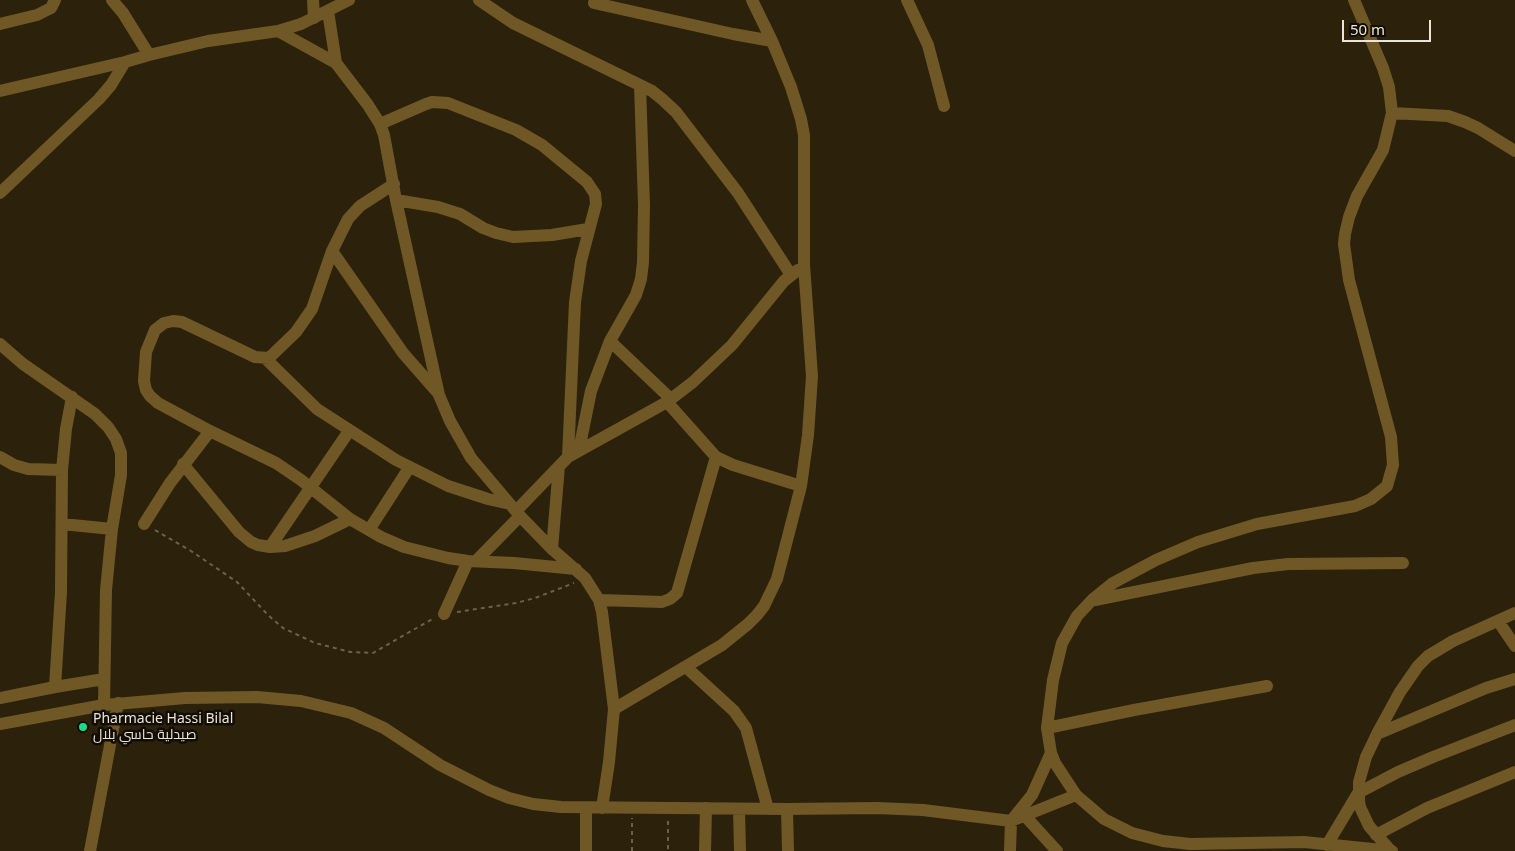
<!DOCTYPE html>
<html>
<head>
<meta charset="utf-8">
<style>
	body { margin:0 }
	#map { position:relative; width:1515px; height:851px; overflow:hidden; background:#2c220b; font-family:"Noto Sans",sans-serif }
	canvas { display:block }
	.scale { position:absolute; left:1342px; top:20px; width:89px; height:22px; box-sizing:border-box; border:2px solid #ebe4d7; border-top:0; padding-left:6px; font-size:15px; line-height:18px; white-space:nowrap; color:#ebe4d7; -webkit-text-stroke:4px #110c04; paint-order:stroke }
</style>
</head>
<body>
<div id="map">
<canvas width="1515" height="851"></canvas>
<div class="scale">50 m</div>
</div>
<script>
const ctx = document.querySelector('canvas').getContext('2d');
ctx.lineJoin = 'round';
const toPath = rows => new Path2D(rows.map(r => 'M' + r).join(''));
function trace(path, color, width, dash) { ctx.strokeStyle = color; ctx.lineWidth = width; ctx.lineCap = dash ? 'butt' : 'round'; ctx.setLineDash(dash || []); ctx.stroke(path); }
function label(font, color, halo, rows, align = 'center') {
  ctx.font = font + ' "Noto Sans",Cairo,sans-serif'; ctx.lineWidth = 5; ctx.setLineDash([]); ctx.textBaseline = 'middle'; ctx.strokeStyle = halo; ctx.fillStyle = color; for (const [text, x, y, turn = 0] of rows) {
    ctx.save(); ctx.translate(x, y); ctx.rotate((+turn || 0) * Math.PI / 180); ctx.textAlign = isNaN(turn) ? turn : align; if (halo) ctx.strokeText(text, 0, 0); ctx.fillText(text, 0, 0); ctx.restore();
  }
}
trace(toPath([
	[155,530,191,551,237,582,268,615,283,628,315,643,350,652,373,653,434,618],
	[457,612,516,603,535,598,574,583],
	[668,821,668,851],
	[632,851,632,818]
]), '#6b624e', 2, [4, 4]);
trace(toPath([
	[112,0,123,13,149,55],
	[313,0,314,18],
	[479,0,513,23,652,91,662,99,676,112,738,193,791,275],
	[907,0,928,45,944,106],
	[1354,0,1383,68,1389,87,1392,113,1383,150,1357,196,1349,217,1345,234,1344,244,1349,280,1391,437,1393,465,1387,486,1371,499,1355,506,1257,524,1198,542,1156,560,1113,583,1092,600,1077,616,1062,643,1053,680,1047,728,1051,753,1055,763,1076,795,1104,819,1132,833,1163,841,1190,844,1304,842,1392,851],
	[594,3,733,34,772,41],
	[328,11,336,63,368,105,380,124,384,135,396,200,439,395,450,421,471,458,520,516,552,549,585,578,599,600,602,612,614,709,609,762,602,808],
	[0,24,37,15,51,8,55,0],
	[278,31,336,63],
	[0,91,125,62,149,55,208,41,278,31,301,24,349,0],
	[1392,113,1448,116,1465,122,1478,128,1515,151],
	[380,124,426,104,432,102,448,103,516,130,542,145,587,182,595,194,596,204,581,261,575,302,568,457],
	[0,193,99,99,111,85,125,62],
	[396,200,438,207,460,214,483,228,496,233,513,237,552,235,588,229],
	[332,251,403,353,438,393],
	[610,341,671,399],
	[0,344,23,364,95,414,108,427,116,439,121,453,121,475,112,529,106,590,104,705],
	[266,359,317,409,396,460,448,486,488,499,510,504],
	[667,402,716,457,733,465,801,486],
	[210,431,158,403,150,396,146,390,144,381,146,352,155,330,164,323,173,321,182,322,255,357,269,358,296,332,312,309,332,251,348,219,360,206,394,184],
	[579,450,591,391,610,341,636,295,641,279,643,262,644,205,640,85],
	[0,457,14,465,28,469,62,470],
	[183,464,239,532,251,542,258,545,270,547,285,546,315,536,350,519],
	[516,511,568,457,667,402,693,382,732,345,784,281,798,270],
	[62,524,112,529],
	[144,524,170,483,210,431,276,463,301,480,350,519,381,537,404,547,448,558,468,561,514,563,576,569],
	[369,530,409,468],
	[270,547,349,431],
	[552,549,559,466],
	[476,561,520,516],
	[599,600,662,602,670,599,677,593,716,457],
	[1095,600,1253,568,1288,564,1403,563],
	[444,614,468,561],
	[1498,621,1515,646],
	[686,667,734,711,746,728,768,809],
	[55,687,61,592,62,470,66,429,72,397],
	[0,698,55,687,104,679],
	[614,709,722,645,748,624,757,615,764,606,777,579,801,486,808,435,812,376,804,265,804,135,801,119,791,87,772,41,752,0],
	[0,724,104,705,185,698,257,697,301,701,351,713,384,728,440,765,489,790,509,798,533,804,561,807,787,809,877,808,923,810,1011,821,1076,795],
	[1047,728,1134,710,1267,686],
	[1377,734,1486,688,1515,679],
	[739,809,740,851],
	[787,809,788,851],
	[1025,816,1057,851],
	[1376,835,1427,808,1515,772],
	[1327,845,1358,793,1398,772,1433,757,1515,725],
	[1390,850,1369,826,1360,807,1359,800,1359,782,1366,757,1377,734,1400,692,1418,666,1428,656,1453,641,1515,613],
	[90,851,118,703],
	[586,851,586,808],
	[705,851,706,808],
	[1010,851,1011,821,1032,795,1051,753]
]), '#705826', 12);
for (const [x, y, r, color] of [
	[83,727,5,"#1fd887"]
]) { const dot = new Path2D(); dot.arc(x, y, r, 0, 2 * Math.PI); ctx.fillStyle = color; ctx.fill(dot); trace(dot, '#110c04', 2); }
label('14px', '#ebe4d7', '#110c04', [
	["Pharmacie Hassi Bilal",93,719],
	["صيدلية حاسي بلال",93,735]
], 'left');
</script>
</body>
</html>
